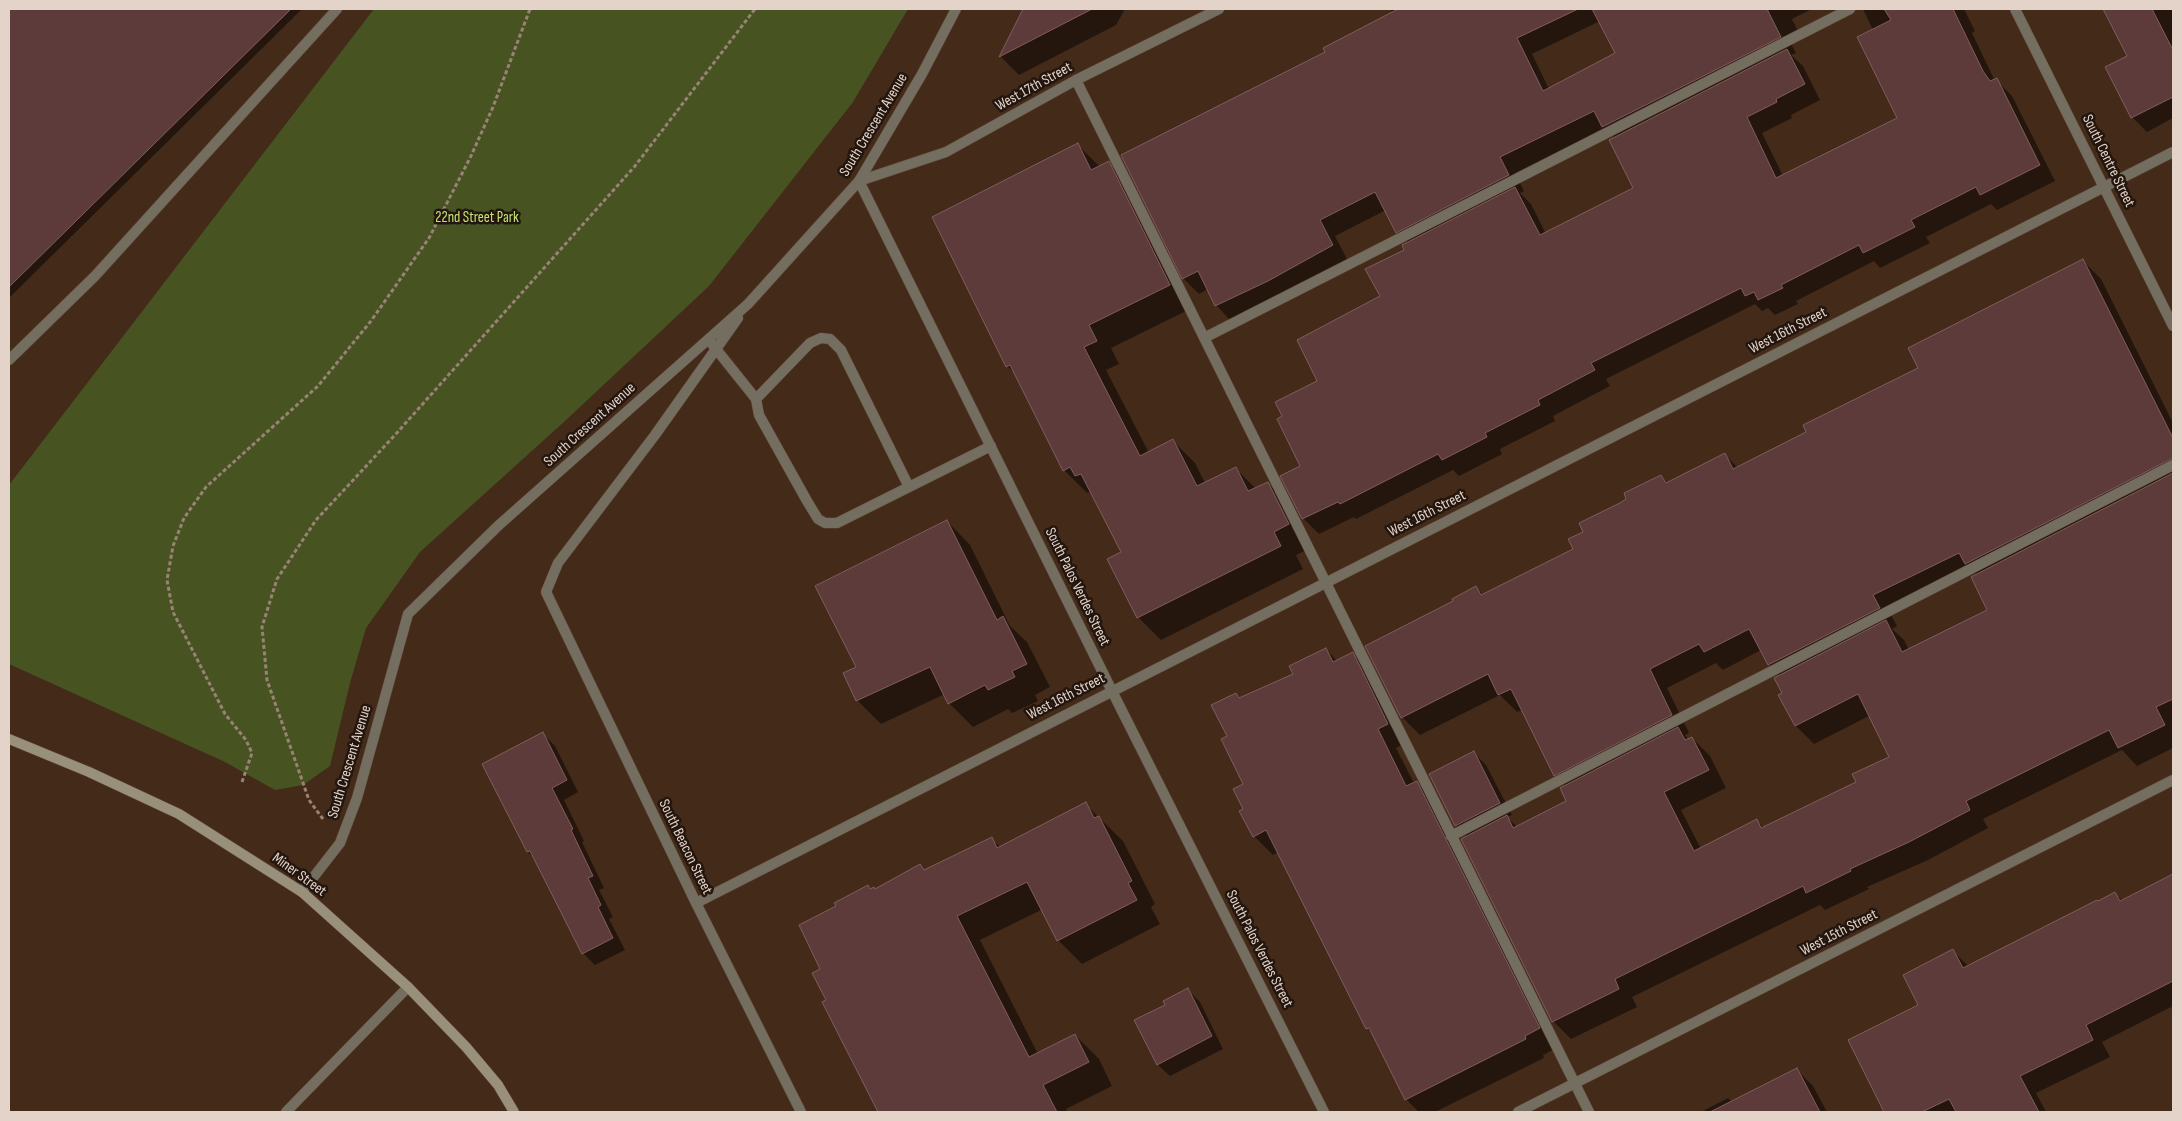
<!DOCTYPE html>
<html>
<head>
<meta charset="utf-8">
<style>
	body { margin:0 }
	#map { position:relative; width:2182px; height:1121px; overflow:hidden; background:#442a19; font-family:"Sofia Sans Condensed",sans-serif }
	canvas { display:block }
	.frame { position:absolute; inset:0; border:10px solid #e4d3c8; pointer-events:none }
</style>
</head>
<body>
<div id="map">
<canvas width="2182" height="1121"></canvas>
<div class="frame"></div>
</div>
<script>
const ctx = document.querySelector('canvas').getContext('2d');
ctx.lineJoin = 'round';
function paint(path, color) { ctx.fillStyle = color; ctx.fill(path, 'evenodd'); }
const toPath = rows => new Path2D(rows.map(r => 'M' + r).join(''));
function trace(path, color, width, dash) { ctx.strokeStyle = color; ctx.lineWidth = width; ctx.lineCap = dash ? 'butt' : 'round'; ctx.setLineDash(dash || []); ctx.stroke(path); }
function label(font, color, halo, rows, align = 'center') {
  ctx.font = font + ' "Sofia Sans Condensed",sans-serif'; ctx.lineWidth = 5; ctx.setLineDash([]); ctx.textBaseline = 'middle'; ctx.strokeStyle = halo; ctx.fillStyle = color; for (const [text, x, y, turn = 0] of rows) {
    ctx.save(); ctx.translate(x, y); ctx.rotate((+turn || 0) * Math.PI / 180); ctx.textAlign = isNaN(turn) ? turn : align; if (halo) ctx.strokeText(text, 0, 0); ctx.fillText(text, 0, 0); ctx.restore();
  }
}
paint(toPath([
	[374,9,908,9,853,102,709,286,565,421,420,552,366,628,350,683,330,766,303,785,275,790,225,762,9,664,9,485]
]), '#475422');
paint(toPath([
	[9,9,302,9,9,298],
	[1024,9,1125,9,1116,25,1019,75,1001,57],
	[1391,9,1659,9,1666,24,1696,9,1812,9,1792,19,1798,31,1787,36,1796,53,1791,55,1803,66,1820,100,1791,115,1792,118,1762,133,1783,176,1899,118,1873,30,1863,9,1964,9,1975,31,1972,33,1995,81,1996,80,2012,96,2055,181,1997,210,1991,204,1926,237,1930,243,1880,268,1874,261,1796,301,1798,304,1775,315,1768,308,1762,311,1755,304,1606,379,1610,386,1553,416,1555,421,1500,449,1502,454,1459,476,1453,470,1356,519,1354,517,1319,534,1303,518,1302,467,1319,382,1382,296,1408,243,1397,232,1386,210,1335,236,1348,261,1231,321,1216,305,1208,289,1199,294,1183,278,1326,52,1392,13],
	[1600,21,1616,53,1549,89,1532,54],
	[1606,129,1615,138,1635,188,1546,234,1531,204,1520,193,1524,191,1515,173],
	[2105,9,2173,9,2173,118,2147,132,2132,117,2107,68,2129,57],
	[1078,145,1100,167,1108,163,1131,185,1192,308,1111,348,1119,364,1106,370,1149,453,1173,441,1195,463,1205,483,1236,469,1256,489,1268,483,1291,506,1311,548,1296,555,1303,569,1161,640,1138,617,1123,552,1091,491,1087,493,1064,470,1017,375,1007,366],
	[2083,261,2101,279,2173,423,2173,748,2137,766,2122,750,1983,819,1988,828,1928,860,1867,887,1869,889,1825,910,1820,905,1632,997,1637,1007,1571,1039,1553,1021,1467,837,1456,826,1431,775,1474,753,1486,765,1512,815,1507,817,1517,827,1568,801,1566,786,1555,775,1523,710,1517,712,1500,695,1420,735,1402,717,1454,601,1476,588,1484,595,1575,550,1585,532,1620,504,1661,476,1668,483,1725,455,1738,468,1808,433,1920,369],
	[1974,572,1977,575,1989,610,1909,650,1904,640,1892,629,1897,626,1890,613],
	[1761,650,1769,665,1780,676,1784,694,1780,695,1796,726,1814,744,1869,716,1891,757,1858,782,1764,828,1757,821,1701,849,1681,810,1726,788,1710,756,1692,738,1689,740,1685,735,1689,733,1667,688,1716,663,1723,670],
	[947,521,970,545,1010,626,1027,642,1050,687,1035,695,1038,701,1012,713,1008,709,973,727,949,703,945,694,881,724,857,700,858,668],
	[1326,649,1337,661,1352,653,1371,672,1406,743,1396,748,1414,783,1416,782,1435,801,1558,1047,1543,1055,1544,1058,1435,1112,1419,1112,1406,1099,1374,1035,1367,1028,1278,852,1273,855,1254,836,1245,810,1245,785,1229,737,1236,694,1241,699,1295,674],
	[543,734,555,746,578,792,564,800,584,841,582,842,604,888,599,890,613,917,609,919,625,950,595,965,583,953,535,859,528,852],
	[1085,804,1123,841,1155,904,1151,907,1160,924,1082,964,1058,940,1043,909,980,940,1038,1054,1075,1035,1099,1059,1112,1086,1066,1109,1067,1112,880,1112,824,1003,828,1001,822,969,871,890,875,890,920,865,926,871,991,839,1000,847],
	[2173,875,2173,1009,2171,1007,2102,1042,2110,1057,2036,1093,2046,1112,1885,1112,1850,1040,1920,1006,1953,951,1969,967,2115,894,2123,901],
	[1188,990,1200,1002,1223,1049,1170,1076,1158,1065,1167,1005],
	[1796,1069,1813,1086,1827,1112,1701,1112,1728,1098,1732,1102]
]), '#0007');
const building = toPath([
	[9,9,291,9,9,287,9,9],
	[1023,9,1092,9,999,57,1023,9],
	[1398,9,1578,9,1517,38,1543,91,1615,53,1592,9,1767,9,1781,37,1602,127,1594,111,1500,157,1509,175,1396,233,1375,192,1320,220,1333,245,1268,281,1215,306,1198,271,1182,279,1121,155,1325,52,1323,48,1398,9],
	[1884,9,1953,9,1983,71,1990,81,1997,78,2040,165,1980,195,1976,187,1911,220,1915,227,1863,253,1859,245,1781,285,1783,288,1758,300,1754,292,1745,296,1741,288,1591,363,1595,370,1538,400,1540,405,1485,433,1487,437,1442,460,1438,454,1340,504,1338,502,1302,519,1280,476,1300,466,1277,419,1282,416,1275,402,1317,381,1297,340,1380,296,1365,269,1404,250,1402,245,1515,187,1540,235,1633,188,1609,140,1787,49,1805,84,1776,99,1777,102,1747,117,1776,178,1897,118,1857,37,1891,20,1884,9],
	[2103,9,2152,9,2173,50,2173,97,2131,118,2105,67,2127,56,2103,9],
	[1078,143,1091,170,1109,161,1170,285,1089,325,1097,341,1084,347,1140,456,1173,439,1197,486,1236,467,1248,491,1268,482,1289,524,1274,532,1281,546,1137,618,1107,559,1121,552,1081,474,1075,476,1070,467,1063,471,1010,365,1006,367,932,217,1078,143],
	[2083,259,2173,438,2173,458,1965,564,1959,553,1873,595,1880,608,1768,665,1749,629,1704,652,1699,644,1650,669,1672,715,1554,776,1511,689,1498,695,1488,674,1401,718,1365,646,1453,601,1452,599,1476,586,1481,595,1573,549,1568,539,1583,532,1579,523,1620,503,1626,499,1624,493,1661,475,1666,483,1725,453,1733,469,1806,432,1803,425,1918,368,1908,348,2083,259],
	[2173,473,2173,699,2156,707,2165,725,2118,748,2109,730,1966,801,1970,810,1909,842,1850,869,1851,871,1806,893,1803,886,1615,979,1619,989,1552,1022,1461,839,1507,815,1513,828,1566,801,1560,788,1678,727,1685,740,1692,737,1709,770,1664,792,1694,851,1757,819,1761,828,1856,782,1852,774,1889,757,1858,694,1795,726,1778,695,1782,693,1774,678,1886,620,1902,652,1987,610,1971,577,2173,473],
	[947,520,997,620,1003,616,1027,664,1012,671,1015,677,988,690,985,685,948,704,930,667,856,701,843,673,856,667,815,586,947,520],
	[1326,648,1333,662,1353,652,1388,724,1378,729,1406,786,1417,781,1540,1028,1525,1036,1526,1039,1405,1100,1369,1028,1366,1029,1266,830,1253,837,1239,811,1243,809,1233,789,1243,784,1221,739,1227,736,1211,705,1236,693,1239,698,1293,674,1289,666,1326,648],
	[543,732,567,780,552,788,573,829,571,830,593,876,588,878,601,905,598,907,613,938,582,954,530,851,527,852,482,764,543,732],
	[1474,751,1500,803,1455,826,1429,774,1474,751],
	[1086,802,1094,818,1099,816,1132,881,1128,883,1137,900,1057,941,1027,882,957,916,1029,1057,1075,1034,1089,1062,1043,1085,1057,1112,878,1112,822,1002,826,1000,812,973,820,969,799,925,836,906,834,903,868,885,870,889,874,887,875,889,920,864,924,870,992,837,997,848,1086,802],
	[2173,874,2173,981,2086,1025,2093,1040,2020,1076,2039,1112,1956,1112,1949,1099,1922,1112,1884,1112,1848,1040,1918,1005,1903,975,1953,949,1963,968,2097,900,2098,901,2115,892,2120,901,2173,874],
	[1188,988,1212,1036,1157,1065,1134,1020,1165,1005,1163,1001,1188,988],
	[1797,1068,1820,1112,1710,1112,1797,1068]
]);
paint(building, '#5d3b3b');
trace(building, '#815d5d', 1);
const service = toPath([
	[1076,80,1589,1112],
	[1204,338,1850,9],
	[712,344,756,399,759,415,807,501,818,519,825,523,837,523,991,446],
	[9,360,95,276,337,9],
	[756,399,810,343,821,338,830,339,841,350,909,487],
	[1451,836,2173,465],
	[286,1112,408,987]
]);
const minor = toPath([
	[1219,9,1076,80,946,152,859,181,1112,691,1324,1112],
	[2015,9,2173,326],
	[696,903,2173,152],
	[1518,1112,2173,780]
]);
const tertiary = toPath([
	[738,318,655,435,558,563,546,592,696,903,801,1112],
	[302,892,340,843,357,798,408,614,499,525,748,304,859,181,922,74,956,9]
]);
const secondary = toPath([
	[9,739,89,772,179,814,302,892,408,987,466,1047,498,1085,514,1112]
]);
trace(service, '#614838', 11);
trace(minor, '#614838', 11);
trace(tertiary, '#614838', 11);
trace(secondary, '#614838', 11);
trace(toPath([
	[242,782,252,753,246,740,225,714,173,612,167,580,173,546,184,518,206,487,318,386,371,321,429,238,471,156,493,107,530,9],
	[323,819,309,800,267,680,262,627,277,579,316,520,395,435,635,166,755,9]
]), '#988375', 3, [4, 2.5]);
trace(service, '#746e61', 10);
trace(minor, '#746e61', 10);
trace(tertiary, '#746e61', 10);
trace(secondary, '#99907b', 10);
label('15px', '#e4d3c8', '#22160f', [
	["West 17th Street",1034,87,-29],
	["South Crescent Avenue",874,125,-59],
	["South Centre Street",2108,161,64],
	["West 16th Street",1788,331,-27],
	["South Crescent Avenue",590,425,-42],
	["West 16th Street",1427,514,-27],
	["South Palos Verdes Street",1077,587,64],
	["West 16th Street",1066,697,-27],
	["South Crescent Avenue",350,762,-73],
	["South Beacon Street",685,847,64],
	["Miner Street",299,875,36],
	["West 15th Street",1839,933,-27],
	["South Palos Verdes Street",1259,949,63]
]);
label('15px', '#c4e56e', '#22160f', [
	["22nd Street Park",477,218]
]);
</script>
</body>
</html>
